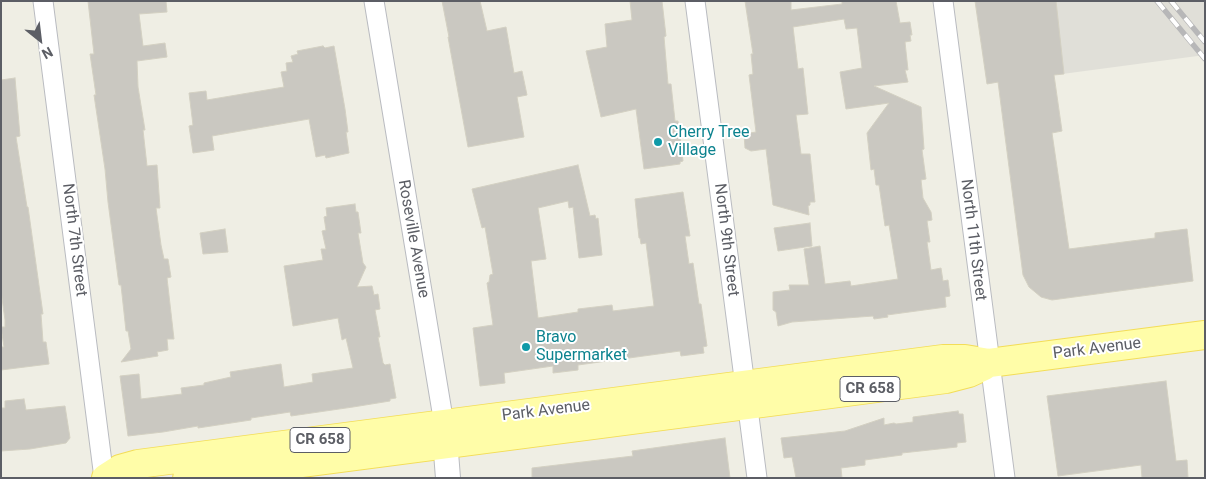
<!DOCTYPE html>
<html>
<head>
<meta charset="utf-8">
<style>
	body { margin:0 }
	#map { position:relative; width:1206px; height:479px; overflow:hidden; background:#efeee4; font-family:Roboto,sans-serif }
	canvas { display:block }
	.frame { position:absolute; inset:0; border:2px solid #5c5e65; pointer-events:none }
	.north { position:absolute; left:15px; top:15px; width:50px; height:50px; -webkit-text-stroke:4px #fff; paint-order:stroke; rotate:151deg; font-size:14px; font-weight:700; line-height:20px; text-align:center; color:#5c5e65 }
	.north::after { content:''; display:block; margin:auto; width:18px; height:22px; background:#5c5e65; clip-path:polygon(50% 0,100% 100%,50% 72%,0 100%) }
</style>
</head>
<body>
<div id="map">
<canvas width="1206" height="479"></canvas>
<div class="frame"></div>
<div class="north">N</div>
</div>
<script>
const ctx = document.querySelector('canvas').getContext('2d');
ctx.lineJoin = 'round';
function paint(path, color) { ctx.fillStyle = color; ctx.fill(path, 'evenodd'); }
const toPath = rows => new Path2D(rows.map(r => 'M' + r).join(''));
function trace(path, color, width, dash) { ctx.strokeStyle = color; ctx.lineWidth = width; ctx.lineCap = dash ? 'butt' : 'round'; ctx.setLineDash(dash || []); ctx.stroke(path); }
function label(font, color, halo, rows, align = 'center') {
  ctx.font = font + ' Roboto,sans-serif'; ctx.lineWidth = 4; ctx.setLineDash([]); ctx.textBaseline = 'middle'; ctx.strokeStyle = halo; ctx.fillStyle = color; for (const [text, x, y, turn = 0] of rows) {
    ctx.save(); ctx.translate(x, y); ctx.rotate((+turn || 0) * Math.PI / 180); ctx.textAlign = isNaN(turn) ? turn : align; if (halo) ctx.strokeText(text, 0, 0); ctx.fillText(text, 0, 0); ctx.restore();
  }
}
paint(toPath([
	[976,1,1205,1,1205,55,987,84]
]), '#e0dfd8');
const building = toPath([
	[88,1,166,1,167,12,139,14,143,46,165,43,167,57,137,61,138,87,145,130,143,130,147,166,157,165,160,208,156,208,161,245,164,259,168,259,171,277,167,278,174,339,167,339,168,350,157,352,158,356,121,362,131,349,128,331,126,331,121,285,119,285,108,202,105,169,94,95,96,95,90,54,94,54,88,1],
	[442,1,480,1,487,31,506,27,514,73,522,71,527,95,517,97,524,137,468,147,448,37,449,37,442,1],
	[630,1,662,1,666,36,664,37,668,84,671,84,675,121,678,121,683,161,680,162,680,164,644,169,636,109,601,117,586,51,607,47,605,24,632,20,630,1],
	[745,1,791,1,791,10,842,4,842,1,896,1,900,23,910,22,912,35,910,35,911,41,905,42,908,70,905,70,908,82,874,86,921,107,924,149,922,150,926,179,921,180,923,198,931,212,932,220,927,221,930,242,927,242,931,270,941,268,943,281,948,280,950,296,945,297,946,307,887,315,888,317,874,319,873,316,792,322,778,326,776,312,773,310,773,292,790,290,789,285,809,285,804,249,820,246,825,284,850,281,851,286,898,279,889,225,885,226,879,185,876,185,874,169,871,170,867,133,889,103,846,109,840,72,862,68,857,28,846,29,844,19,793,27,798,69,803,68,808,114,796,115,801,154,810,154,815,202,810,202,810,205,808,206,809,215,773,205,766,149,751,151,745,148,744,134,756,132,749,75,753,74,751,54,753,54,745,1],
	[975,1,1056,1,1064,74,1054,75,1062,131,1052,133,1069,249,1155,238,1155,233,1187,229,1193,281,1052,300,1041,297,1029,287,1023,275,998,82,987,84,975,1],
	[323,46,325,48,334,46,345,109,348,132,346,132,349,153,326,158,325,155,316,157,309,119,212,136,214,150,193,153,189,126,193,125,189,93,206,91,207,100,284,87,281,72,287,71,286,63,293,62,291,56,298,54,297,51,323,46],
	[15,78,20,136,16,137,27,207,28,207,43,314,41,314,43,342,46,342,49,364,1,370,1,347,4,347,1,327,5,327,5,320,1,291,1,80,15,78],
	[578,165,590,216,595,215,596,219,598,218,602,255,579,258,573,207,569,208,568,201,538,208,546,259,531,261,538,318,578,312,578,309,612,305,613,311,654,306,646,243,641,244,640,238,639,238,635,199,683,192,690,236,685,236,689,264,693,263,699,304,701,304,707,346,703,347,704,353,681,356,680,351,578,365,578,370,553,373,553,366,504,373,505,383,480,386,473,328,493,325,487,283,489,282,490,275,493,274,485,227,482,228,472,189,578,165],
	[355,204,356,212,358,212,361,233,358,233,363,263,366,267,357,287,372,286,374,295,378,294,380,309,375,310,380,337,378,337,383,363,385,365,390,364,396,398,390,399,390,401,353,407,291,416,290,412,251,418,251,420,198,428,198,426,163,432,128,436,120,376,139,374,141,399,182,394,181,388,204,385,204,383,231,377,230,372,281,364,284,387,313,382,312,374,353,368,346,338,342,340,338,318,293,326,284,266,323,260,321,249,326,249,322,231,326,230,324,217,327,216,326,208,355,204],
	[810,223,812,246,778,251,774,228,810,223],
	[225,229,228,252,203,254,200,233,225,229],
	[1166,381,1176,461,1187,460,1188,478,1142,478,1141,465,1058,476,1047,396,1166,381],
	[24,399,26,410,65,406,70,438,66,443,30,449,1,451,1,408,5,408,5,401,24,399],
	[958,411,959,414,963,414,966,442,957,443,957,447,902,453,902,455,865,460,865,465,841,468,842,478,796,478,792,457,784,458,781,438,845,431,884,418,884,425,894,423,896,424,913,422,913,417,958,411],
	[725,438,730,478,532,478,532,468,633,456,632,451,725,438]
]);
paint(building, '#cac8c1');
trace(building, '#d3d0c2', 1);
const minor = toPath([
	[43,1,104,478],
	[374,1,444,424],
	[695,1,757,478],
	[943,1,1005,478]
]);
const tertiary = toPath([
	[444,427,448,478]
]);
const primary = toPath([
	[106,478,120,469,138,464,943,359,965,359,989,363,1205,335],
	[187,478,946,379,969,373,984,366]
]);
trace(minor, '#b9bbc0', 21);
trace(tertiary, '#b9bbc0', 26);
trace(primary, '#f3dd58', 30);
trace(minor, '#fff', 19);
trace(tertiary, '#fff', 24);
trace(primary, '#fffda8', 28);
const rail = toPath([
	[1157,1,1205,59],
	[1171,1,1205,42]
]);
trace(rail, '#b7b7b8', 5.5);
trace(rail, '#fff', 4, [11]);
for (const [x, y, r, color] of [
	[658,142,5,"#0f9aa8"],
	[526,347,5,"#0f9aa8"]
]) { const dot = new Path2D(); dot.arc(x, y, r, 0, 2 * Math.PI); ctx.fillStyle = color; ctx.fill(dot); trace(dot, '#fff', 2); }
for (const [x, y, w] of [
	[870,389,60],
	[320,440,60]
]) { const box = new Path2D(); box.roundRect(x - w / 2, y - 12.5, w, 25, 4); ctx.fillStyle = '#fff'; ctx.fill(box); trace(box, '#5c5e65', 1); }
label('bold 15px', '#5c5e65', null, [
	["CR 658",870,389],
	["CR 658",320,440]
]);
label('16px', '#0d838f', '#fff', [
	["Cherry Tree",668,133],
	["Village",668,151],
	["Bravo",536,338],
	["Supermarket",536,356]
], 'left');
label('16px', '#5c5e65', '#fff', [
	["Roseville Avenue",413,239,80],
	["North 7th Street",74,240,83],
	["North 9th Street",726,240,83],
	["North 11th Street",973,240,83],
	["Park Avenue",1097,349,-7],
	["Park Avenue",546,411,-7]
]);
</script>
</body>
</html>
